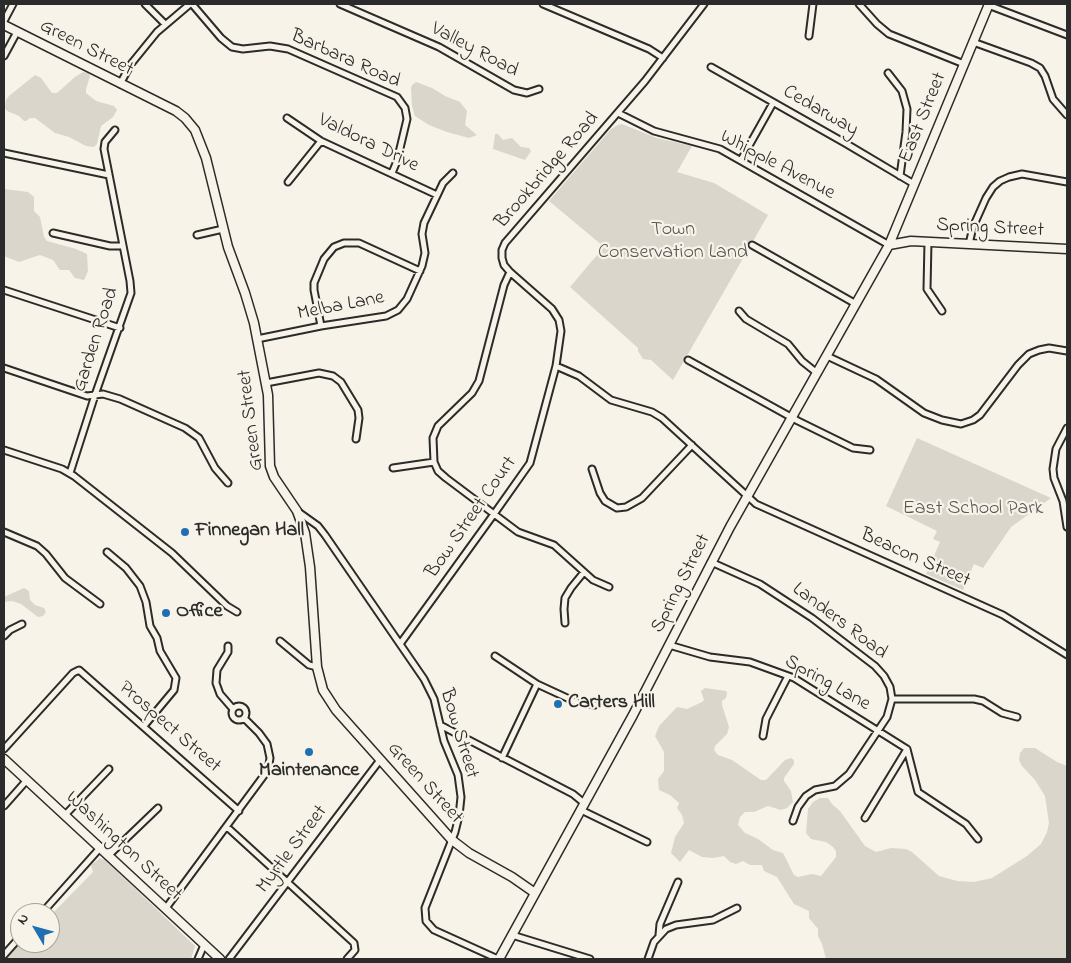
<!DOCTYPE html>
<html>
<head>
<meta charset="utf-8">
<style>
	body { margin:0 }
	#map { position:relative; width:1071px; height:963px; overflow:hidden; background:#f7f3e8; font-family:"Indie Flower",sans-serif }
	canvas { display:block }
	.frame { position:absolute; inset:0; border:5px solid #2b2b2b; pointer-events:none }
	.north { position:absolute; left:10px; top:903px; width:50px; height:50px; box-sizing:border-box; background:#f7f3e8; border:1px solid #a5a39c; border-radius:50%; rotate:307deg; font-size:14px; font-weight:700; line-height:20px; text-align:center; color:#2b2b2b }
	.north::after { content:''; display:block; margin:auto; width:18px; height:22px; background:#1f6fb2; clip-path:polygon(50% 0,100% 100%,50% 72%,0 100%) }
</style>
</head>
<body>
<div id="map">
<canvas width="1071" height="963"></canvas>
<div class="frame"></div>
<div class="north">N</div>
</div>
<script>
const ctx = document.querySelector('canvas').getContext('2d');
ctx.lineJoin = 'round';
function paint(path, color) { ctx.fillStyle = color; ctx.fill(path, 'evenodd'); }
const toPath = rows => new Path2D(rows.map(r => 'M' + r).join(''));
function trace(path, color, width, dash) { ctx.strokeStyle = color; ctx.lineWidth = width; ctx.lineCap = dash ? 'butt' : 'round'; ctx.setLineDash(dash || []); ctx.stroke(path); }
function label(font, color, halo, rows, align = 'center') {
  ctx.font = font + ' "Indie Flower",sans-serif'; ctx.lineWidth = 4.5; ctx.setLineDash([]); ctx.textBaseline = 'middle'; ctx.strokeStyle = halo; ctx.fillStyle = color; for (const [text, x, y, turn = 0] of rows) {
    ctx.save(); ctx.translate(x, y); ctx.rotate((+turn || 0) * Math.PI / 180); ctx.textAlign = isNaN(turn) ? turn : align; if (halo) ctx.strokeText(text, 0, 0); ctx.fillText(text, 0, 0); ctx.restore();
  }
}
paint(toPath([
	[83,72,88,73,90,76,86,89,86,93,96,101,114,106,117,110,113,117,101,126,97,144,94,147,86,146,69,137,55,133,35,118,30,118,26,121,24,121,19,116,7,111,5,108,6,100,9,96,35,75,41,78,52,93,57,93,75,77],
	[416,82,432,88,445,96,460,102,467,111,465,125,477,135,469,138,447,132,429,125,415,116,412,106,411,88,412,85],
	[622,124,657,138,692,146,677,172,714,183,768,215,673,380,651,360,643,359,638,351,638,348,570,287,603,248,603,246,549,201,611,129,618,125],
	[495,134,498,134,503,140,512,138,521,147,529,148,531,151,525,160,493,149],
	[4,189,28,192,34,197,34,211,40,217,44,237,47,241,76,249,87,254,88,271,84,280,75,278,69,270,60,270,53,260,40,255,19,262,4,256],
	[917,438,1051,498,1011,527,983,568,974,564,963,590,926,574,940,542,933,539,937,531,886,506],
	[24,588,29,591,30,600,35,605,44,608,46,612,43,616,38,617,21,604,12,601,4,602,4,597],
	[705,688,726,691,727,693,726,698,722,701,722,705,729,727,727,734,715,746,714,750,718,755,732,760,761,780,766,780,785,760,791,758,794,760,794,764,784,778,784,781,791,791,793,802,787,808,781,810,768,806,754,812,745,812,740,817,738,825,745,833,758,839,773,850,783,853,794,875,798,877,812,874,821,876,836,857,836,851,833,847,826,842,811,839,806,833,808,809,813,802,820,798,828,798,832,804,840,811,865,846,876,852,891,848,906,849,912,852,939,876,957,881,974,882,992,878,1027,856,1041,844,1047,832,1049,823,1045,796,1035,780,1022,766,1019,760,1020,753,1024,748,1035,748,1057,762,1067,766,1067,959,826,959,822,944,818,936,818,929,809,918,809,911,794,904,777,877,764,871,762,865,750,865,743,861,736,864,730,862,724,856,713,858,702,857,689,850,680,862,671,853,675,837,684,823,682,815,677,808,679,803,670,795,659,790,658,779,664,771,664,752,655,736,659,726,677,707,687,709,702,702,704,700,701,691],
	[100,858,105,860,195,946,191,959,6,959,20,943,50,943,50,916,93,872,91,865]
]), '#dad6cc');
const street = toPath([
	[145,4,165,24],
	[192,4,221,38,232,47,243,49,270,46,288,49,397,97,405,108,407,119,397,161,392,173],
	[340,4,439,47,514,90,527,93,539,89],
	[543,4,649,49,663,58],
	[859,4,877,24,889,34,964,64],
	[988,5,1067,35],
	[4,21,13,4],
	[809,36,813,4],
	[973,42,1031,63,1040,68,1045,76,1053,99,1067,115],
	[4,56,17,32],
	[711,67,845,143,914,184],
	[888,73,902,91,907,109,906,132,900,176],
	[120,84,131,64,157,32,190,4],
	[618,113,654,131,720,149,889,245],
	[287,118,321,141,437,195],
	[4,153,109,175],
	[741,160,773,103],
	[288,182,321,141],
	[53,233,110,246,123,246],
	[197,235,223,229],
	[928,242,927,289,942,311],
	[969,244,973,227,986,198,993,187,1000,181,1009,177,1022,174,1067,182],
	[752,245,856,304],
	[4,290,120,328],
	[739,311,746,319,788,344,802,361,817,373],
	[321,326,314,290,314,283,324,259,334,247,344,243,359,243,420,271],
	[257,339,321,326,386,316,398,310,407,299,422,266,425,253,422,234,424,223,443,183,453,173],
	[827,356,876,379,924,413,942,420,961,424,973,420,980,415,1018,365,1029,354,1039,350,1049,348,1067,351],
	[688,360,798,421,853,448,870,450],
	[556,366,579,376,611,400,652,412,662,418,756,504,1003,615,1067,655],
	[4,368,87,396,103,394,120,399,185,428,199,438,215,468,228,483],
	[266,383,319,373,333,376,341,382,358,410,359,418,356,439],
	[1067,428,1056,449,1053,469,1054,478,1063,501,1067,527],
	[4,450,62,469,74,476,172,553,227,606,237,612],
	[393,468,434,462],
	[592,469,600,493,605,501,617,508,626,507,642,498,692,445],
	[70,473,95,395,131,293,130,281,104,149,105,142,115,130],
	[297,511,318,526,325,535,424,679,434,699,444,741,458,775,461,797,459,816,455,832,425,908,426,921,434,930,498,959],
	[4,532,37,546,46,554,65,578,100,604],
	[107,552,126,568,140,586,146,602,150,626,157,638,160,651,176,678,174,690,144,726],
	[711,562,760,584,812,618,875,666,884,676,890,687,892,699,887,717,849,774,835,786,815,790,806,796,798,807,793,821],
	[609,587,593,580,554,545,518,532,446,478,438,471,434,462,433,438,438,426,472,393,479,381,504,285,510,272,504,265,502,258,502,250,505,243,645,81,704,4],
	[565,623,564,609,565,598,571,588,584,572],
	[4,636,10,630,22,624],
	[280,641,309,665,317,667],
	[400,644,494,514,530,463,556,366,561,331,559,320,552,309,510,272],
	[669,645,710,657,750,662,794,678,907,749],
	[228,646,228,652,217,670,216,683,220,694,233,709],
	[495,656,537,684],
	[892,699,974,699,983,701,1002,713,1017,717],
	'232 713a7 7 0 1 1 14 0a7 7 0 1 1-14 0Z',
	[440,725,573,794,584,803],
	[763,736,766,719,788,676],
	[4,749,73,673,79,670,239,811],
	[907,749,918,792,966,824,978,839],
	[502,758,537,684,578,703,595,705],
	[4,806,27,780],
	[581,810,647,842],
	[65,815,109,769],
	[865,818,907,749],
	[227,827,354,943,355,950,347,959],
	[108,856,158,808],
	[166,908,268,770,270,758,267,744,259,733,244,718],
	[42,913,100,848],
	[512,935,590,959],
	[659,935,660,924,678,882],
	[4,955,20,937],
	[198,959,204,945],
	[229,959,380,760],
	[648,959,654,942,666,929,676,925,713,920,737,908]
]);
const secondary = toPath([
	[4,25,176,111,185,118,195,130,206,158,228,247,245,293,254,323,268,395,270,466,274,477,297,511,305,533,310,567,317,667,323,690,336,710,452,840,469,853,512,877,535,893],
	[889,245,911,241,1067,249],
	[4,759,220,959],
	[499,959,633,715,730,527,889,245,989,4]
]);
trace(street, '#2b2b2b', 9);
trace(secondary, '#2b2b2b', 11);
trace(street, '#f7f3e8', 5);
trace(secondary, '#f7f3e8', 8);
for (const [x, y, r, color] of [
	[185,532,5,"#1f6fb2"],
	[166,613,5,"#1f6fb2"],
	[558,704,5,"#1f6fb2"],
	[309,752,5,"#1f6fb2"]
]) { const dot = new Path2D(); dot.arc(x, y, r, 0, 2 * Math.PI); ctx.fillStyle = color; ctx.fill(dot); trace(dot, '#f7f3e8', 2); }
label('20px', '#2b2b2b', '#f7f3e8', [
	["Green Street",86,49,27],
	["Valley Road",474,51,28],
	["Barbara Road",345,60,24],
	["Cedarway",820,112,30],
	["East Street",924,118,-68],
	["Valdora Drive",368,144,26],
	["Whipple Avenue",777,166,28],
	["Brookbridge Road",548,171,-49],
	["Spring Street",990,229,3],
	["Melba Lane",341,307,-11],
	["Garden Road",97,340,-72],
	["Green Street",252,420,-97],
	["Bow Street Court",472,518,-55],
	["Beacon Street",915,559,24],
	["Spring Street",682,584,-63],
	["Landers Road",839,622,37],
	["Spring Lane",827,684,29],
	["Prospect Street",169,728,41],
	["Bow Street",458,734,73],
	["Green Street",424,784,48],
	["Washington Street",123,847,43],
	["Myrtle Street",293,850,-53]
]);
label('20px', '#575653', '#f7f3e8', [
	["Town",673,231],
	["Conservation Land",673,254],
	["East School Park",973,510]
]);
label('bold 20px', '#2b2b2b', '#f7f3e8', [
	["Finnegan Hall",195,532],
	["Office",176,613],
	["Carters Hill",568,704],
	["Maintenance",309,772,"center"]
], 'left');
</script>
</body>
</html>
